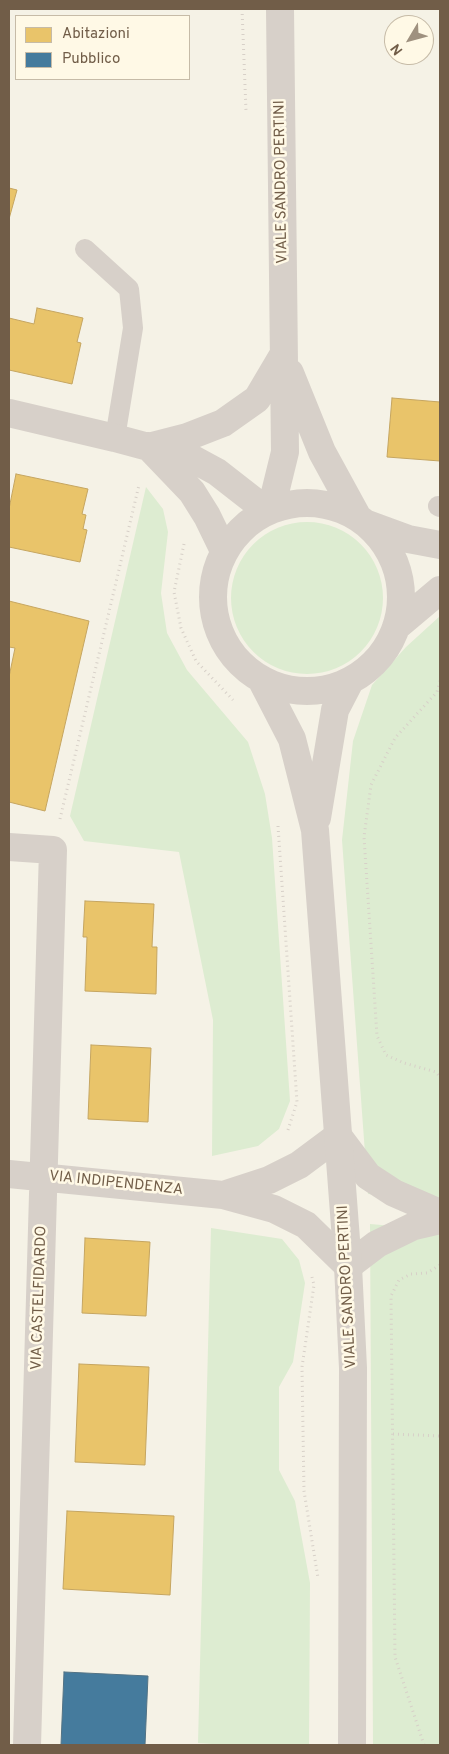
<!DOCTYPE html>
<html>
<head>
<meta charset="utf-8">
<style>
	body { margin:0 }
	#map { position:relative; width:449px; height:1754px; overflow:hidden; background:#f5f2e6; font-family:Overpass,sans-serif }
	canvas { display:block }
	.frame { position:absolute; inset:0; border:10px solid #715d48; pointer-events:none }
	.legend { position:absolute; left:15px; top:15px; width:175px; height:65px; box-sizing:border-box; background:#fff9e6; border:1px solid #c6bba7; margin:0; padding:6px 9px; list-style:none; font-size:15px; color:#715d48 }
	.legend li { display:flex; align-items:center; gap:10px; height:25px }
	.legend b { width:25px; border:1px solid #c6bba7 }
	.north { position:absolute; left:384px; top:15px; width:50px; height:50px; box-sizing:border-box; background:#fff9e6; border:1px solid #c6bba7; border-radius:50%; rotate:233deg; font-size:14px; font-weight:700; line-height:20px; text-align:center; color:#715d48 }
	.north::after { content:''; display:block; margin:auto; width:18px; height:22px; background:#9f917f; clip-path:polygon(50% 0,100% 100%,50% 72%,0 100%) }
</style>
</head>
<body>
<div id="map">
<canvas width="449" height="1754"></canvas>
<div class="frame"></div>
<ul class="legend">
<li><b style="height:14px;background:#e9c46a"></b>Abitazioni</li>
<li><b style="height:14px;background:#457b9d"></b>Pubblico</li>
</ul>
<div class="north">N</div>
</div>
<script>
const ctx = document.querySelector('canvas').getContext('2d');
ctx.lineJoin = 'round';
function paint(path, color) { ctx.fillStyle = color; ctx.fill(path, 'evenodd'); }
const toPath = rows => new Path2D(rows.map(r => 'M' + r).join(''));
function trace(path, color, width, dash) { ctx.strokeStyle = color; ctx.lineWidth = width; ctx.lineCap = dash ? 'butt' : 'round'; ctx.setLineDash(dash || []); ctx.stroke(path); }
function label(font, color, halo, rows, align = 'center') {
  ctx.font = font + ' Overpass,sans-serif'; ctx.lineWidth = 5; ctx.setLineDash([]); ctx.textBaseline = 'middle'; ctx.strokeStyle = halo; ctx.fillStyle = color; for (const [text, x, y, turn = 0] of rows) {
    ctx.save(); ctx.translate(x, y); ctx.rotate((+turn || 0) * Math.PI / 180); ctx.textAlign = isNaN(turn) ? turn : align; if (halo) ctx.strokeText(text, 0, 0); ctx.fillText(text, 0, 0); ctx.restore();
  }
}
paint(toPath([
	[146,487,163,509,168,532,161,593,167,633,187,670,248,742,265,794,272,838,290,1101,279,1129,258,1146,212,1156,213,1020,179,852,84,841,70,816],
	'231 598a76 76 0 1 1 152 0a76 76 0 1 1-152 0Z',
	[440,616,440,1200,368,1194,342,840,353,741,372,685,406,647],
	[370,1224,440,1230,440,1745,373,1745],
	[211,1228,282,1239,299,1260,305,1283,293,1362,279,1387,279,1470,295,1501,310,1583,309,1745,226,1745,198,1743]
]), '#ddecd1');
const homes = toPath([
	[9,188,17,190,9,219,9,188],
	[37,308,83,318,77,342,81,343,72,384,9,370,9,318,34,324,37,308],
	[392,398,440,402,440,461,387,457,392,398],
	[16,474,88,489,82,514,86,515,83,529,87,530,80,562,9,547,9,509,16,474],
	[9,601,89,621,45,811,9,802,9,677,15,648,9,647,9,601],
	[85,901,154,904,152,947,157,947,156,994,85,991,87,937,83,937,85,901],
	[91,1045,151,1048,148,1122,88,1119,91,1045],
	[85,1238,150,1242,146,1316,82,1313,85,1238],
	[79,1364,149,1367,145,1465,75,1462,79,1364],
	[67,1511,174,1516,170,1595,63,1589,67,1511]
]);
paint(homes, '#e9c46a');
trace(homes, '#c5a560', 1);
const public = toPath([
	[64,1672,148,1676,145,1745,61,1745,64,1672]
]);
paint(public, '#457b9d');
trace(public, '#527284', 1);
trace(toPath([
	[242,9,246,111],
	[184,544,174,592,181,628,196,661,233,700],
	[440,681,437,692,395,738,371,785,364,837,377,1036,386,1055,404,1063,436,1072,440,1077],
	[60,819,139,485],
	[278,826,297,1102,287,1133],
	[312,1277,314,1285,302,1367,304,1491,318,1578],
	[393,1434,440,1436],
	[424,1745,395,1657,391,1296,399,1280,411,1274,427,1273,440,1265]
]), '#d7d0c8', 3, [1, 4]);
trace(toPath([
	[85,249,129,289,133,328,115,438],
	[438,506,440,507]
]), '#d7d0c9', 20);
trace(toPath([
	[9,847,53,850,27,1745],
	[9,1174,223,1195,274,1209,306,1225,348,1266,377,1244,414,1226,440,1220],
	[223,1195,269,1180,299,1165,338,1136,368,1176,394,1193,440,1213]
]), '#d7d0c9', 28);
trace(toPath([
	[290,373,322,452,357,516],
	[9,413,115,438,193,459,217,472,267,511],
	[148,446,192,492,207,516,224,551],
	[152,446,187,437,223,423,257,399,283,355],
	'213 597a94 94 0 1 1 188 0a94 94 0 1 1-188 0Z',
	[271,509,285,452,280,9],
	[367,524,408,539,440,545],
	[396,627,440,590],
	[261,679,292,739,315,830,348,1266,353,1368,352,1745],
	[317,818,335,710,350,681]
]), '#d7d0c9', 28);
label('15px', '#715d48', '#fff9e6', [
	["VIALE SANDRO PERTINI",282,182,-91],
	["VIA INDIPENDENZA",116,1184,6],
	["VIALE SANDRO PERTINI",348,1287,-93],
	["VIA CASTELFIDARDO",40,1298,-88]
]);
</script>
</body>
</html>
